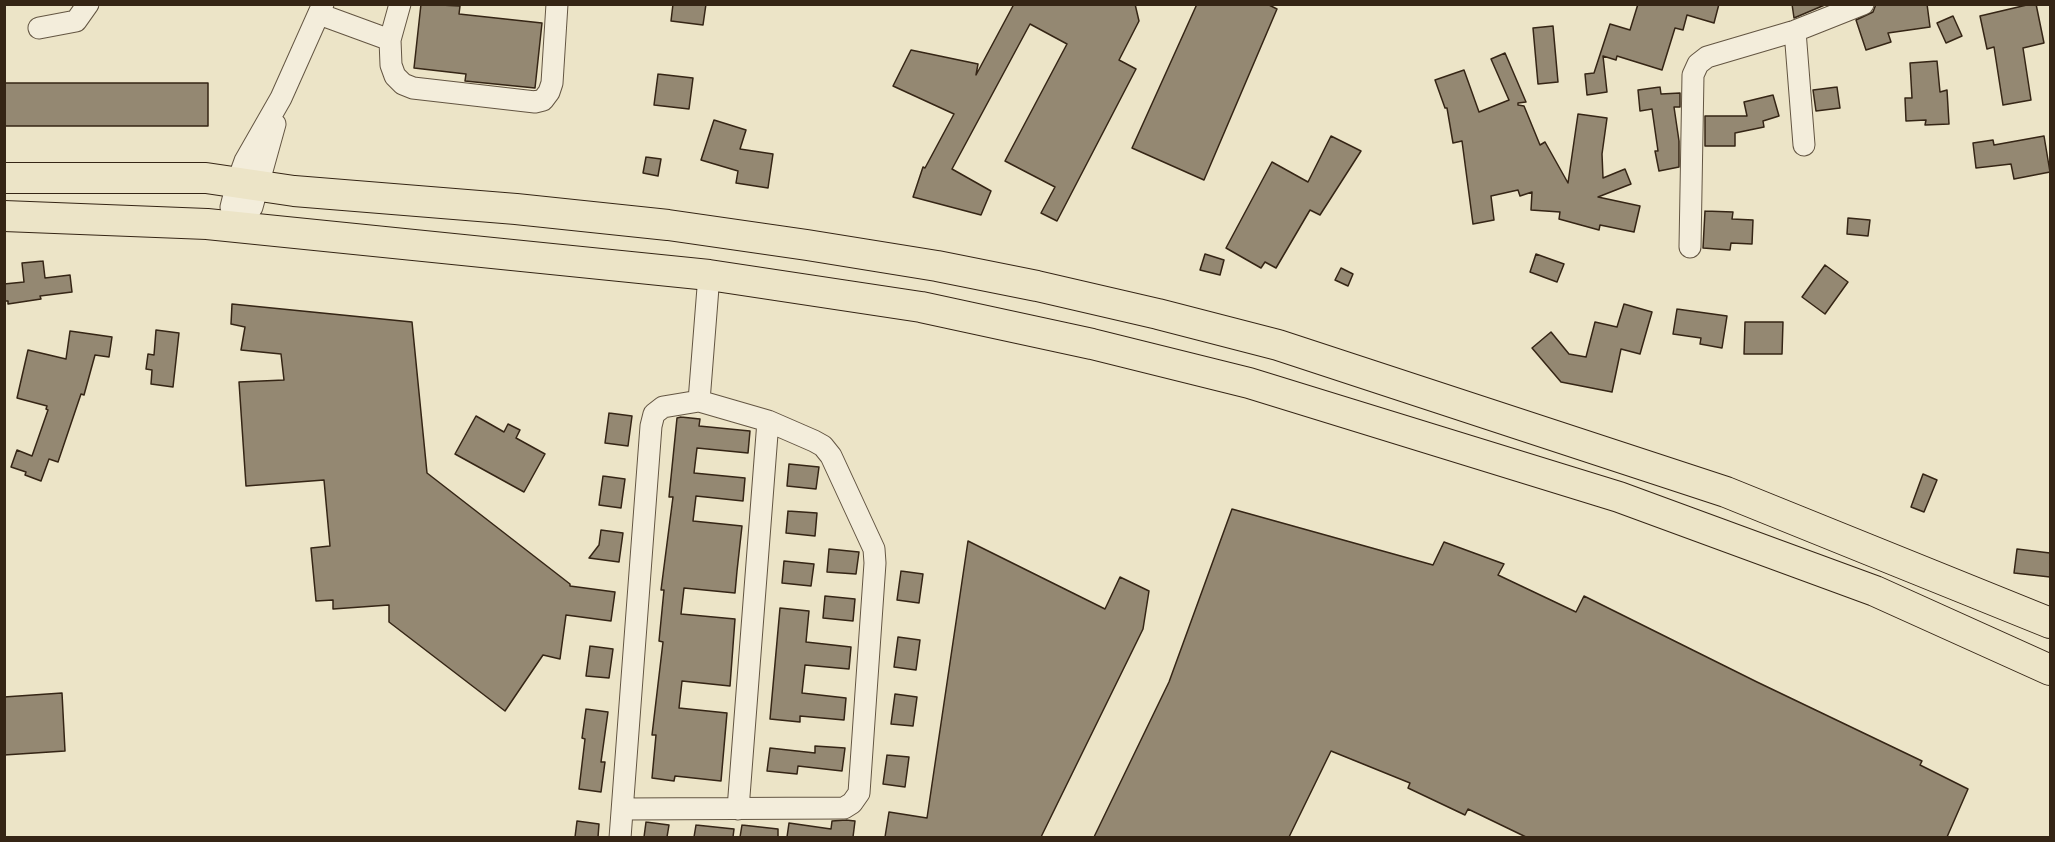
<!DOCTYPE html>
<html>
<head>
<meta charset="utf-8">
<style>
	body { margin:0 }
	#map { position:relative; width:2055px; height:842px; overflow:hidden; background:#ece4c7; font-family:"EB Garamond",serif }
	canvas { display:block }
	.frame { position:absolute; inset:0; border:6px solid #352515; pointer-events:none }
</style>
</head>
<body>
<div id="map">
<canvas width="2055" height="842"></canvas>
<div class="frame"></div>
</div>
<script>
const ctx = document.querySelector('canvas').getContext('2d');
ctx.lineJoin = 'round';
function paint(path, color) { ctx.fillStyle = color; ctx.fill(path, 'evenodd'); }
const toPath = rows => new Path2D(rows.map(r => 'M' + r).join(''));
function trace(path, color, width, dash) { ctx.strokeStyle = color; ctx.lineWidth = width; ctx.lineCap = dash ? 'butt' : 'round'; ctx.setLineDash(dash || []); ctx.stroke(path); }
const building = toPath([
	[421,4,460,6,459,14,542,23,535,88,465,81,466,74,414,68,421,4],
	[673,4,706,4,703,25,671,21,673,4],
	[1014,4,1135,4,1139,21,1119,60,1136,69,1057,221,1041,213,1055,187,1005,161,1067,44,1030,24,952,169,991,191,981,215,913,197,923,167,925,168,954,114,893,86,911,50,978,64,976,75,1014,4],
	[1197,4,1267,4,1277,9,1204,180,1132,148,1197,4],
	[1638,4,1719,4,1714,23,1687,15,1683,30,1675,28,1662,70,1617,56,1616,60,1603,56,1607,92,1587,95,1585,74,1594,73,1610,24,1630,30,1638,4],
	[1792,4,1827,4,1794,18,1792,4],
	[1876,4,1927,4,1930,27,1888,33,1891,42,1866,50,1856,20,1873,12,1876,4],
	[2031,4,2036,4,2044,43,2023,48,2031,100,2003,105,1994,47,1987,49,1980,16,2031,4],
	[1953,16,1962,36,1946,43,1937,23,1953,16],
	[1553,26,1558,82,1538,84,1533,28,1553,26],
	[1505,53,1526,102,1518,103,1518,105,1524,106,1540,145,1545,142,1568,183,1578,114,1607,118,1602,154,1603,178,1625,169,1631,184,1598,197,1640,206,1634,232,1600,225,1599,230,1559,219,1560,212,1531,210,1532,192,1520,196,1518,190,1491,196,1494,220,1473,224,1462,141,1453,143,1447,108,1445,108,1435,80,1464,70,1479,112,1509,100,1491,59,1505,53],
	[1937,61,1940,92,1947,90,1949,124,1925,125,1926,120,1906,121,1905,98,1912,98,1910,63,1937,61],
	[658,74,693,78,689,109,654,105,658,74],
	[4,83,208,83,208,126,4,126,4,83],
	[1660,87,1661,94,1680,93,1680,107,1674,107,1679,141,1679,167,1659,171,1655,151,1658,151,1652,109,1640,111,1638,90,1660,87],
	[1837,87,1840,108,1816,111,1813,90,1837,87],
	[1773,95,1779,116,1763,121,1764,127,1735,133,1735,146,1705,146,1705,116,1747,116,1744,102,1773,95],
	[714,120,746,130,740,149,773,154,768,188,736,183,738,171,701,160,714,120],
	[1331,136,1361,151,1320,215,1310,210,1276,268,1265,262,1261,268,1226,248,1272,162,1308,182,1331,136],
	[2044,136,2050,172,2014,179,2011,164,1976,168,1973,143,1993,140,1994,145,2044,136],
	[646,157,661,159,658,176,643,173,646,157],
	[1705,211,1733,212,1732,219,1753,220,1752,244,1731,243,1730,250,1703,248,1705,211],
	[1848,218,1870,220,1868,236,1847,234,1848,218],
	[1205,254,1224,260,1220,275,1200,270,1205,254],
	[1536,254,1564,264,1557,282,1530,272,1536,254],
	[43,261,45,278,70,275,72,292,40,296,41,299,8,304,8,301,4,301,4,284,24,282,22,263,43,261],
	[1825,265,1848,282,1825,314,1802,297,1825,265],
	[1341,268,1353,274,1348,286,1335,280,1341,268],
	[232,304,412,322,427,473,570,584,570,586,615,592,611,621,566,615,560,659,543,655,505,711,389,622,389,605,333,609,333,600,316,601,311,548,330,546,324,480,246,486,239,382,284,380,281,354,241,350,245,327,231,324,232,304],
	[1624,304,1652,312,1640,354,1621,349,1612,392,1561,382,1532,348,1551,332,1569,354,1586,357,1595,322,1617,327,1624,304],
	[1677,309,1727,316,1722,348,1700,344,1701,338,1673,334,1677,309],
	[1745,322,1783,322,1782,354,1744,354,1745,322],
	[156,330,179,333,173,387,151,384,152,370,146,369,148,354,154,355,156,330],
	[70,331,112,337,109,357,95,355,84,395,81,394,58,462,49,459,41,481,25,475,26,472,11,467,17,450,32,456,48,410,46,409,47,406,17,398,28,350,66,359,70,331],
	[609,413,632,416,628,446,605,443,609,413],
	[476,416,504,432,508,424,520,430,516,438,545,454,524,492,455,454,476,416],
	[681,417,700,419,699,426,750,431,748,453,697,448,694,473,745,478,743,501,696,496,693,521,742,526,737,571,735,593,684,588,681,614,735,619,730,686,682,681,679,708,727,713,721,781,675,776,674,781,652,778,656,735,652,735,663,642,659,641,664,590,661,590,673,497,669,497,677,418,681,417],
	[789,464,819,467,816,489,787,486,789,464],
	[1923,474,1937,480,1924,512,1911,507,1923,474],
	[603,476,625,479,621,508,599,505,603,476],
	[1232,509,1433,565,1444,542,1504,564,1498,575,1576,612,1584,596,1757,682,1922,761,1920,765,1968,789,1947,837,1526,837,1468,809,1465,815,1408,788,1410,783,1331,751,1289,837,1094,837,1169,682,1232,509],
	[788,511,817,513,815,536,786,533,788,511],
	[601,530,623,533,619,562,589,558,599,545,601,530],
	[968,541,1105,609,1120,577,1149,591,1143,629,1041,837,885,837,889,812,927,818,968,541],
	[829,549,859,552,856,574,827,572,829,549],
	[2017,549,2050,553,2050,577,2014,573,2017,549],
	[784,561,814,564,811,586,782,583,784,561],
	[901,571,923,574,919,603,897,600,901,571],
	[825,596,855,599,853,621,823,618,825,596],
	[780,608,809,611,806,642,851,647,849,669,805,665,802,693,846,698,844,720,800,716,800,722,770,719,780,608],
	[898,637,920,640,916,670,894,667,898,637],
	[590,646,613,649,609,678,586,676,590,646],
	[62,693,65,751,4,755,4,697,62,693],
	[895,694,917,697,913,726,891,724,895,694],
	[586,709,608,712,601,762,605,762,601,792,579,789,585,739,582,738,586,709],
	[815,746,845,748,842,771,798,766,797,774,767,771,770,748,815,753,815,746],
	[887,755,909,757,905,787,883,784,887,755],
	[846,820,855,821,853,837,787,837,789,823,831,829,832,821,846,820],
	[577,821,599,824,598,837,575,837,577,821],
	[646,822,669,825,667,837,644,837,646,822],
	[696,825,734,829,733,837,694,837,696,825],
	[742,825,778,829,778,837,740,837,742,825]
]);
paint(building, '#948872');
trace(building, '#352515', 1.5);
const minor = toPath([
	[319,14,390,40,400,4],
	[39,28,76,21,88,4],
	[1795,31,1804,145],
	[390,40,391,65,395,76,403,84,413,88,535,102,543,100,549,92,552,83,557,4],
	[238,228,231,207,237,183,245,161,281,98,323,4],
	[238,228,252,207,275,124],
	[1690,247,1693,75,1698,64,1707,57,1795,31,1863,4],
	[699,401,709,275],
	[738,809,768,421],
	[620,838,651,426,654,414,663,407,699,401,768,421,814,441,823,446,831,456,874,549,875,563,859,793,852,803,844,808,623,809]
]);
const highway = toPath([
	[4,178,206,178,294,191,516,209,668,225,807,245,937,266,1037,286,1158,314,1278,345,1726,492,2050,623],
	[4,216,207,224,709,275,921,307,1092,344,1249,383,1619,497,1875,591,2050,670]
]);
trace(minor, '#635542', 23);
trace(highway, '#352515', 32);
trace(minor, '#f3eddb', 21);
trace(highway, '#ece4c7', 30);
</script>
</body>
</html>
